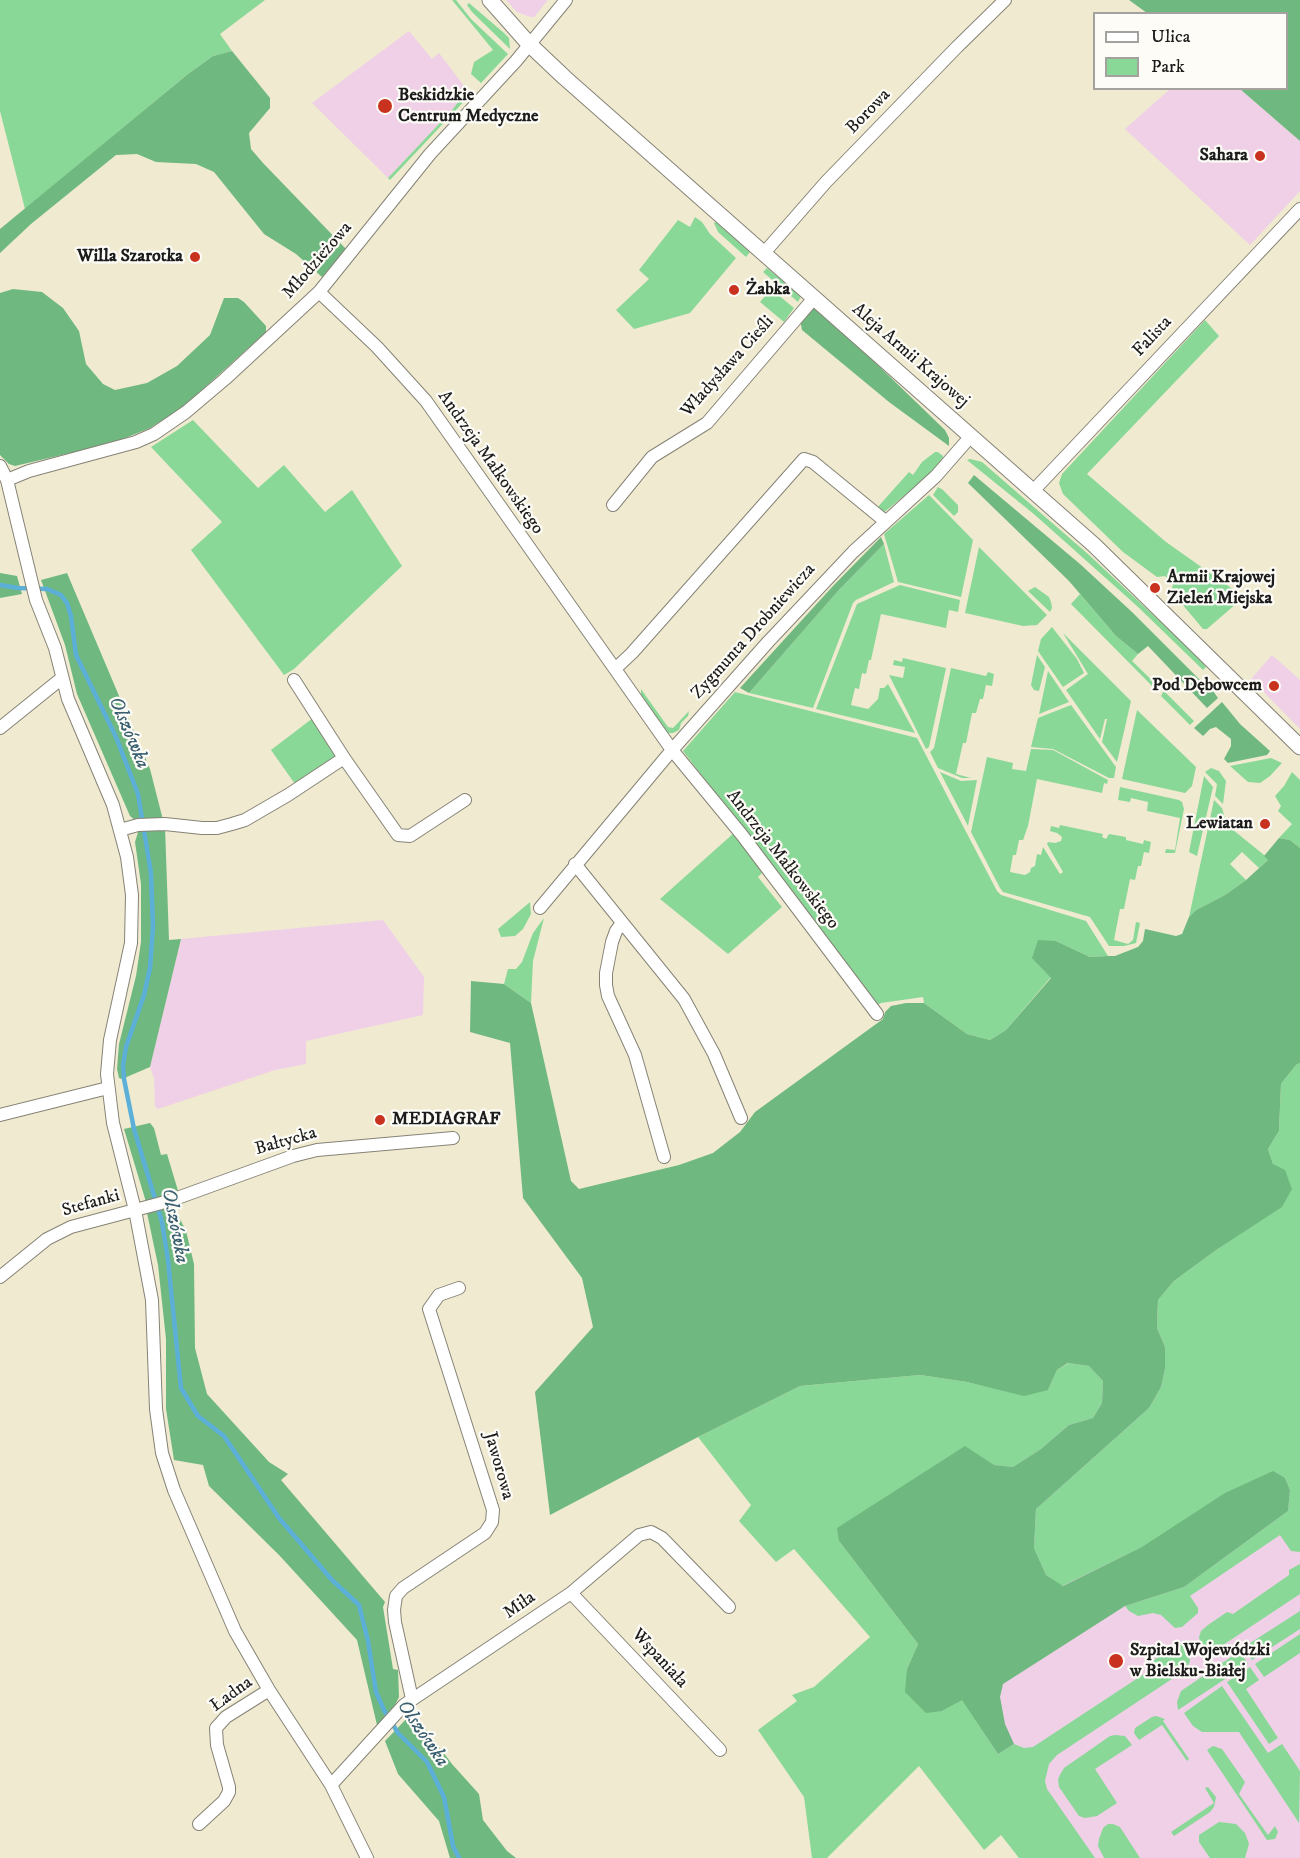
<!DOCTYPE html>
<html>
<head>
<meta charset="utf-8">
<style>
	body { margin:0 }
	#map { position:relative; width:1300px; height:1858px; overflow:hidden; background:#f0ead1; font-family:"IM FELL DW Pica",serif }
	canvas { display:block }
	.legend { position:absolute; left:1093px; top:12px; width:195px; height:78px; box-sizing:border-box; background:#fdfcf7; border:2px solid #a3a29f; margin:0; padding:8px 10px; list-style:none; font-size:18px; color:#1c1c1c }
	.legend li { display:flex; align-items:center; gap:12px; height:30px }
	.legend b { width:30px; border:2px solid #a3a29f }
</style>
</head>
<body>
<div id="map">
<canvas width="1300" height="1858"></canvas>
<ul class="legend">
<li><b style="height:8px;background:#fff"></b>Ulica</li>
<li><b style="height:16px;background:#8ad897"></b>Park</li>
</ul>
</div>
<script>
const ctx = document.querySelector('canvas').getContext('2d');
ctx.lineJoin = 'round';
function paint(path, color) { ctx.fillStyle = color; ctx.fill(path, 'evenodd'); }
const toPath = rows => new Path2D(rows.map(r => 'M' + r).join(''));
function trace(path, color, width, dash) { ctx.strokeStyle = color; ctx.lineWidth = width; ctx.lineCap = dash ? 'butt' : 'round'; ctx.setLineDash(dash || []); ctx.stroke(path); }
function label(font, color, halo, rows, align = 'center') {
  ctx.font = font + ' "IM FELL DW Pica",serif'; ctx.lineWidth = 4.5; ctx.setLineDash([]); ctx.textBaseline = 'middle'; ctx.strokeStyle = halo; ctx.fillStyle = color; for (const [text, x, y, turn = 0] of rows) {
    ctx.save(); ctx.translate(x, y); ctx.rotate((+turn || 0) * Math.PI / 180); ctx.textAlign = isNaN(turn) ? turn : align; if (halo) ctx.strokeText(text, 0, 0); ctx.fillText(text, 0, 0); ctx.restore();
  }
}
paint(toPath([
	[506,0,548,0,534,17,530,17,517,12],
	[409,31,432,59,439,53,467,90,453,109,388,178,312,103],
	[1170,89,1240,89,1300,141,1300,191,1250,245,1125,129],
	[1272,655,1300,680,1300,729,1251,679],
	[383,920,424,977,423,1015,306,1041,306,1064,275,1070,158,1109,155,1107,154,1078,150,1067,181,939],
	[1300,1220,1300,1858,1066,1858,844,1529]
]), '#efd0e7');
paint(toPath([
	[0,0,265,0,220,34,232,51,213,56,188,74,25,209,0,111],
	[452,0,456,0,471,19,508,54,481,83,471,74,474,62,493,50],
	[469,3,504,33,509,38,510,49,472,12,467,5],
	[467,90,470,95,390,180,388,178,453,109],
	[695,217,702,222,710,234,736,258,690,313,634,329,616,310,649,279,639,270,678,220,690,227],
	[716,222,750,252,746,257,718,232,714,223],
	[767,268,801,296,798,302,763,272],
	[771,289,794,308,784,322,760,302],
	[1205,320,1219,336,1087,474,1166,542,1244,597,1207,629,1203,629,1171,591,1173,585,1165,576,1157,577,1123,552,1063,494,1059,483,1062,474],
	[193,420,258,488,284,465,325,512,352,490,402,566,294,669,284,675,191,550,222,522,151,447],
	[935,452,938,452,943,456,943,460,933,472,882,514,876,509,909,472,913,475,922,462],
	[970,459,982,462,1088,554,1196,655,1206,667,1203,670,1137,606,1035,515,967,460],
	[938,487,943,490,958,505,958,512,954,516,933,495],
	[929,495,973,540,961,597,898,582,884,534],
	[884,544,894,582,856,600,853,603,813,708,749,693,838,591],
	[979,547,1047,615,1037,625,1023,626,965,613],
	[900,585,960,600,958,612,949,610,946,628,881,614,871,660,869,660,866,674,862,673,859,689,855,688,851,705,868,709,878,699,880,688,884,688,888,684,915,733,816,709,857,604],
	[1035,587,1049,597,1051,602,1052,608,1050,612,1028,591],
	[1080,594,1116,636,1138,654,1132,661,1158,686,1157,689,1155,689,1071,604],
	[1052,627,1077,659,1084,673,1063,687,1038,651,1041,639],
	[1063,633,1131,701,1117,762,1102,742,1107,719,1105,719,1100,739,1066,690,1088,674],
	[1037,655,1045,667,1039,691,1034,690,1031,685],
	[903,658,946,668,929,747,926,749,889,675,903,678,905,667,893,665,894,660,902,662],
	[951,668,986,676,988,672,994,674,992,686,986,685,983,699,980,699,976,713,972,713,966,743,963,743,956,774,971,778,962,778,938,768,930,752,934,748],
	[1048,671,1069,702,1039,714],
	[641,689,668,727,673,728,689,711,688,716,681,723,679,730,673,733,667,733,641,697],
	[735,692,917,738,997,891,1001,895,1086,921,1108,956,1090,957,1056,941,1043,969,1051,977,1006,1030,990,1040,967,1034,924,1003,923,997,881,1003,877,1005,683,751],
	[1163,692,1165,692,1194,721,1190,725,1161,696],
	[1071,705,1116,767,1114,778,1109,778,1053,749,1031,747,1038,718],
	[1137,710,1196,767,1192,786,1185,793,1122,779],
	[313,718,334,754,334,758,295,784,271,750],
	[1031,749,1053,750,1108,780,1107,784,1104,783,1102,793,1037,779,1028,826,1023,840,1019,840,1016,855,1013,855,1010,872,1025,875,1030,872,1031,868,1035,866,1037,854,1041,855,1043,847,1060,874,1063,872,1047,844,1048,842,1055,843,1061,841,1062,837,1057,833,1050,831,1051,826,1059,828,1060,825,1103,834,1102,837,1106,839,1109,834,1126,837,1126,840,1143,844,1144,840,1151,842,1149,853,1144,852,1141,866,1138,866,1135,880,1130,879,1124,909,1120,909,1114,940,1128,944,1133,940,1136,922,1140,923,1136,943,1124,946,1109,946,1090,917,1003,892,1000,888,971,832,987,757,1013,763,1012,769,1026,771],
	[1271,758,1282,763,1270,776,1260,783,1248,782,1230,766],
	[1211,768,1219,771,1226,781,1223,804,1215,796,1217,784,1205,772],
	[940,772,961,781,977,780,968,826],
	[1292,772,1300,780,1300,848,1290,840,1279,838,1292,824,1278,811,1281,806,1275,796,1284,786],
	[1204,776,1213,787,1197,856,1189,852],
	[1120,787,1179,800,1182,802,1184,809,1175,853,1165,853,1166,849,1175,850,1180,818,1147,811,1148,802,1131,798,1130,802,1118,800],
	[1214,800,1222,808,1227,825,1269,859,1259,868,1242,852,1230,864,1246,880,1225,895,1196,910,1189,917],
	[735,832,764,871,758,877,782,907,728,954,660,899],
	[530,902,531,914,523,929,515,936,501,937,498,929],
	[544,918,533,961,531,1003,504,984,508,969,516,969,522,962,533,933],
	[1300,1063,1300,1552,1291,1551,1280,1535,1190,1596,1198,1608,1198,1613,1182,1627,1175,1628,1161,1615,1153,1613,1138,1616,1129,1611,1125,1606,1184,1587,1288,1511,1290,1490,1285,1478,1062,1586,1046,1575,1034,1548,1036,1509,1149,1408,1161,1387,1165,1369,1165,1347,1157,1328,1158,1300,1174,1281,1219,1248,1273,1164,1268,1149,1279,1131,1281,1084,1296,1065],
	[1069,1363,1089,1366,1103,1381,1102,1403,1093,1418,1069,1425,1041,1449,1013,1467,994,1465,839,1541,918,1644,907,1669,942,1711,962,1699,998,1754,1014,1744,1024,1748,1033,1747,1147,1672,1154,1660,1176,1645,1181,1644,1186,1647,1190,1661,1187,1668,1181,1673,1057,1755,1049,1764,1045,1781,1047,1789,1095,1858,1019,1858,1001,1835,984,1850,919,1766,827,1858,812,1858,804,1797,758,1730,797,1701,792,1695,814,1687,870,1637,794,1549,776,1562,739,1521,751,1505,698,1437,800,1386,920,1375,967,1382,994,1388,1048,1390,1057,1370],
	[1300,1564,1300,1594,1217,1649,1205,1647,1200,1642,1199,1637,1201,1631,1208,1625,1227,1612,1233,1614,1289,1575,1289,1570],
	[1300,1611,1300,1629,1252,1660,1244,1647],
	[1300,1634,1300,1653,1264,1677,1255,1664],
	[1240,1651,1248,1664,1178,1710,1177,1702,1181,1691],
	[1250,1667,1259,1680,1246,1689,1278,1738,1269,1744,1227,1682],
	[1222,1686,1268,1753,1282,1744,1300,1771,1299,1823,1239,1732,1202,1732,1193,1726,1184,1713],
	[1156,1716,1165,1719,1163,1721,1189,1759,1187,1761,1162,1725,1139,1740,1134,1733,1135,1728,1152,1717],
	[1115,1735,1125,1736,1132,1745,1095,1769,1117,1803,1097,1816,1085,1818,1079,1816,1059,1787,1058,1779,1061,1773,1064,1768,1110,1736],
	[1213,1746,1222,1749,1245,1782,1239,1794,1268,1835,1275,1826,1278,1832,1275,1839,1267,1840,1207,1750],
	[1208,1787,1216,1797,1214,1807,1210,1812,1174,1836,1171,1832,1214,1803,1205,1788],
	[1219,1822,1236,1824,1245,1833,1249,1844,1245,1858,1210,1858,1199,1842,1199,1835],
	[1108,1824,1113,1824,1120,1827,1140,1858,1104,1858,1098,1846,1099,1839,1103,1828]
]), '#8ad897');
paint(toPath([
	[1129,0,1300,0,1300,141,1240,89,1286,88,1286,14,1147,13],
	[232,51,270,98,270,108,249,133,251,149,263,163,346,249,322,277,296,254,264,234,214,172,196,164,156,162,137,154,116,155,31,224,0,253,0,229,188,74,213,56],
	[13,289,42,292,63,308,79,331,86,364,103,384,115,390,147,383,177,366,210,335,224,298,238,298,244,302,266,326,266,332,182,408,150,428,113,443,15,466,9,464,0,455,0,293],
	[812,308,816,309,858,346,945,430,949,438,949,446,889,402,802,330,800,319],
	[974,475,1080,564,1132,612,1203,683,1206,681,1218,698,1207,708,1148,646,1138,654,1116,636,1069,581,968,483],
	[881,537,884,544,838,591,749,693,740,688,833,586],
	[0,573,17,576,22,594,0,598],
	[67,573,150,769,163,820,136,821,130,816,77,694,65,645,41,580],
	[1222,702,1240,724,1270,751,1267,755,1228,763,1224,759,1231,746,1231,739,1216,727,1210,729,1203,736,1194,728],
	[165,827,169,940,181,939,150,1067,122,1079,119,1078,117,1069,119,1044,136,976,141,942,141,884,135,842,139,829],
	[1279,838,1290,840,1300,848,1300,1063,1296,1065,1281,1084,1279,1131,1268,1149,1273,1164,1285,1170,1292,1189,1282,1207,1219,1248,1174,1281,1158,1300,1157,1328,1165,1347,1165,1369,1161,1387,1149,1408,1036,1509,1034,1548,1046,1575,1063,1586,1142,1547,1225,1493,1273,1471,1285,1478,1290,1490,1288,1511,1184,1587,1125,1606,1003,1684,1000,1697,1005,1724,1014,1744,998,1754,962,1700,942,1711,926,1713,905,1692,907,1669,918,1644,839,1541,837,1528,965,1446,994,1465,1013,1467,1041,1449,1069,1425,1093,1418,1102,1403,1103,1381,1089,1366,1068,1363,1057,1370,1048,1390,1024,1396,967,1382,920,1375,800,1386,698,1437,550,1515,535,1392,593,1327,582,1278,523,1198,510,1043,470,1032,471,981,504,984,531,1003,571,1181,579,1189,679,1165,713,1153,740,1132,755,1112,883,1019,885,1012,891,1006,906,1003,924,1003,967,1034,990,1040,1006,1030,1051,978,1032,958,1038,940,1056,941,1090,957,1108,956,1115,956,1138,947,1143,941,1145,929,1176,936,1182,934,1189,917,1196,910,1225,895,1246,880,1268,860,1264,856],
	[150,1123,154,1128,161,1155,167,1154,179,1194,146,1202,124,1129],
	[173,1205,186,1231,194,1264,195,1348,207,1394,269,1462,288,1474,281,1480,385,1602,383,1607,393,1669,398,1670,399,1697,393,1709,377,1725,357,1640,279,1555,209,1486,203,1465,174,1460,166,1409,166,1339,158,1265,147,1213],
	[413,1712,452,1764,479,1794,483,1820,507,1851,516,1858,450,1858,439,1821,398,1774,385,1741]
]), '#6fb880');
trace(toPath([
	[0,585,18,588,47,589,61,595,67,603,71,616,76,655,116,737,138,794,151,873,153,927,150,968,144,995,126,1047,123,1065,124,1079,134,1129,162,1222,168,1260,181,1388,198,1416,224,1436,279,1518,332,1580,359,1605,368,1641,376,1692,384,1710,398,1733,427,1762,444,1797,453,1846,459,1858]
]), '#5cb0d8', 4.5);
const minor = toPath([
	[764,253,826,182,957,47,1005,0],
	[319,292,377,347,426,401,672,750,742,835,877,1014],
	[0,466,7,480,36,600,55,648,68,699,113,805,127,857,132,895,131,943,110,1040,107,1074,113,1123,135,1210,152,1300,156,1409,162,1453,174,1490,235,1631,269,1690,331,1785,367,1858],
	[7,480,29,471,136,442,154,434,186,412,225,379,319,292,430,154,516,61,566,0],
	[1033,491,1300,209],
	[613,505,652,457,707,423,814,298],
	[615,669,632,653,804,459,813,462,885,521],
	[294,680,344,758,398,835,410,836,465,800],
	[0,728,62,678],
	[120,830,138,825,165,824,202,828,217,828,232,824,245,820,288,795,344,758],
	[575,864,684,999,714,1054,741,1118],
	[540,908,672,750,768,642,853,552,936,476,971,436],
	[622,923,616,931,612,942,606,973,606,985,608,996,635,1055,664,1157],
	[0,1115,108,1088],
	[0,1277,47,1239,71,1227,169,1201,293,1156,317,1150,453,1138],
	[571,1593,720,1750],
	[412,1699,395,1622,394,1610,396,1596,403,1588,485,1533,492,1522,493,1510,429,1309,439,1295,459,1288],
	[331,1785,404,1705,571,1593,639,1535,651,1532,662,1538,729,1607],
	[199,1824,224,1801,229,1792,229,1787,217,1745,216,1728,226,1717,269,1690]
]);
const tertiary = toPath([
	[490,0,529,44,565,78,1094,545,1300,747]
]);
trace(minor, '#868376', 14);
trace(tertiary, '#868376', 17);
trace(minor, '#fff', 12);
trace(tertiary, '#fff', 15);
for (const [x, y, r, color] of [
	[385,106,8,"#c8321e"],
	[1260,156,6,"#c8321e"],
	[195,257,6,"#c8321e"],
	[734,290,6,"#c8321e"],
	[1155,588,6,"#c8321e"],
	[1274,686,6,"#c8321e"],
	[1265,824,6,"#c8321e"],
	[380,1120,6,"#c8321e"],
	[1116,1661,8,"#c8321e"]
]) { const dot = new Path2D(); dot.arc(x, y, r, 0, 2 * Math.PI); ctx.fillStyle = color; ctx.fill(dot); trace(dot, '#fdfcf7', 2); }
label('bold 18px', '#1c1c1c', '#fdfcf7', [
	["Beskidzkie",398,96],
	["Centrum Medyczne",398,117],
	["Sahara",1248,156,"right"],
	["Willa Szarotka",183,257,"right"],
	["Żabka",746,290],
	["Armii Krajowej",1167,578],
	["Zieleń Miejska",1167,599],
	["Pod Dębowcem",1262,686,"right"],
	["Lewiatan",1253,824,"right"],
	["MEDIAGRAF",392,1120],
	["Szpital Wojewódzki",1130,1651],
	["w Bielsku-Białej",1130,1672]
], 'left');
label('18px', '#1c1c1c', '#fdfcf7', [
	["Borowa",869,112,-46],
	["Młodzieżowa",318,261,-49],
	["Falista",1153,337,-47],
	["Aleja Armii Krajowej",910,356,41],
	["Władysława Cieśli",728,367,-48],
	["Andrzeja Małkowskiego",490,463,55],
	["Zygmunta Drobniewicza",754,632,-48],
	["Andrzeja Małkowskiego",782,860,52],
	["Bałtycka",286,1142,-16],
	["Stefanki",91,1204,-16],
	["Jaworowa",498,1466,74],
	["Miła",520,1606,-35],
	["Wspaniała",659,1659,47],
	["Ładna",232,1695,-36]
]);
label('italic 20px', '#395f71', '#fdfcf7', [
	["Olszówka",128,733,67],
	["Olszówka",174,1226,79],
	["Olszówka",422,1734,56]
]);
</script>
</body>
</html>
